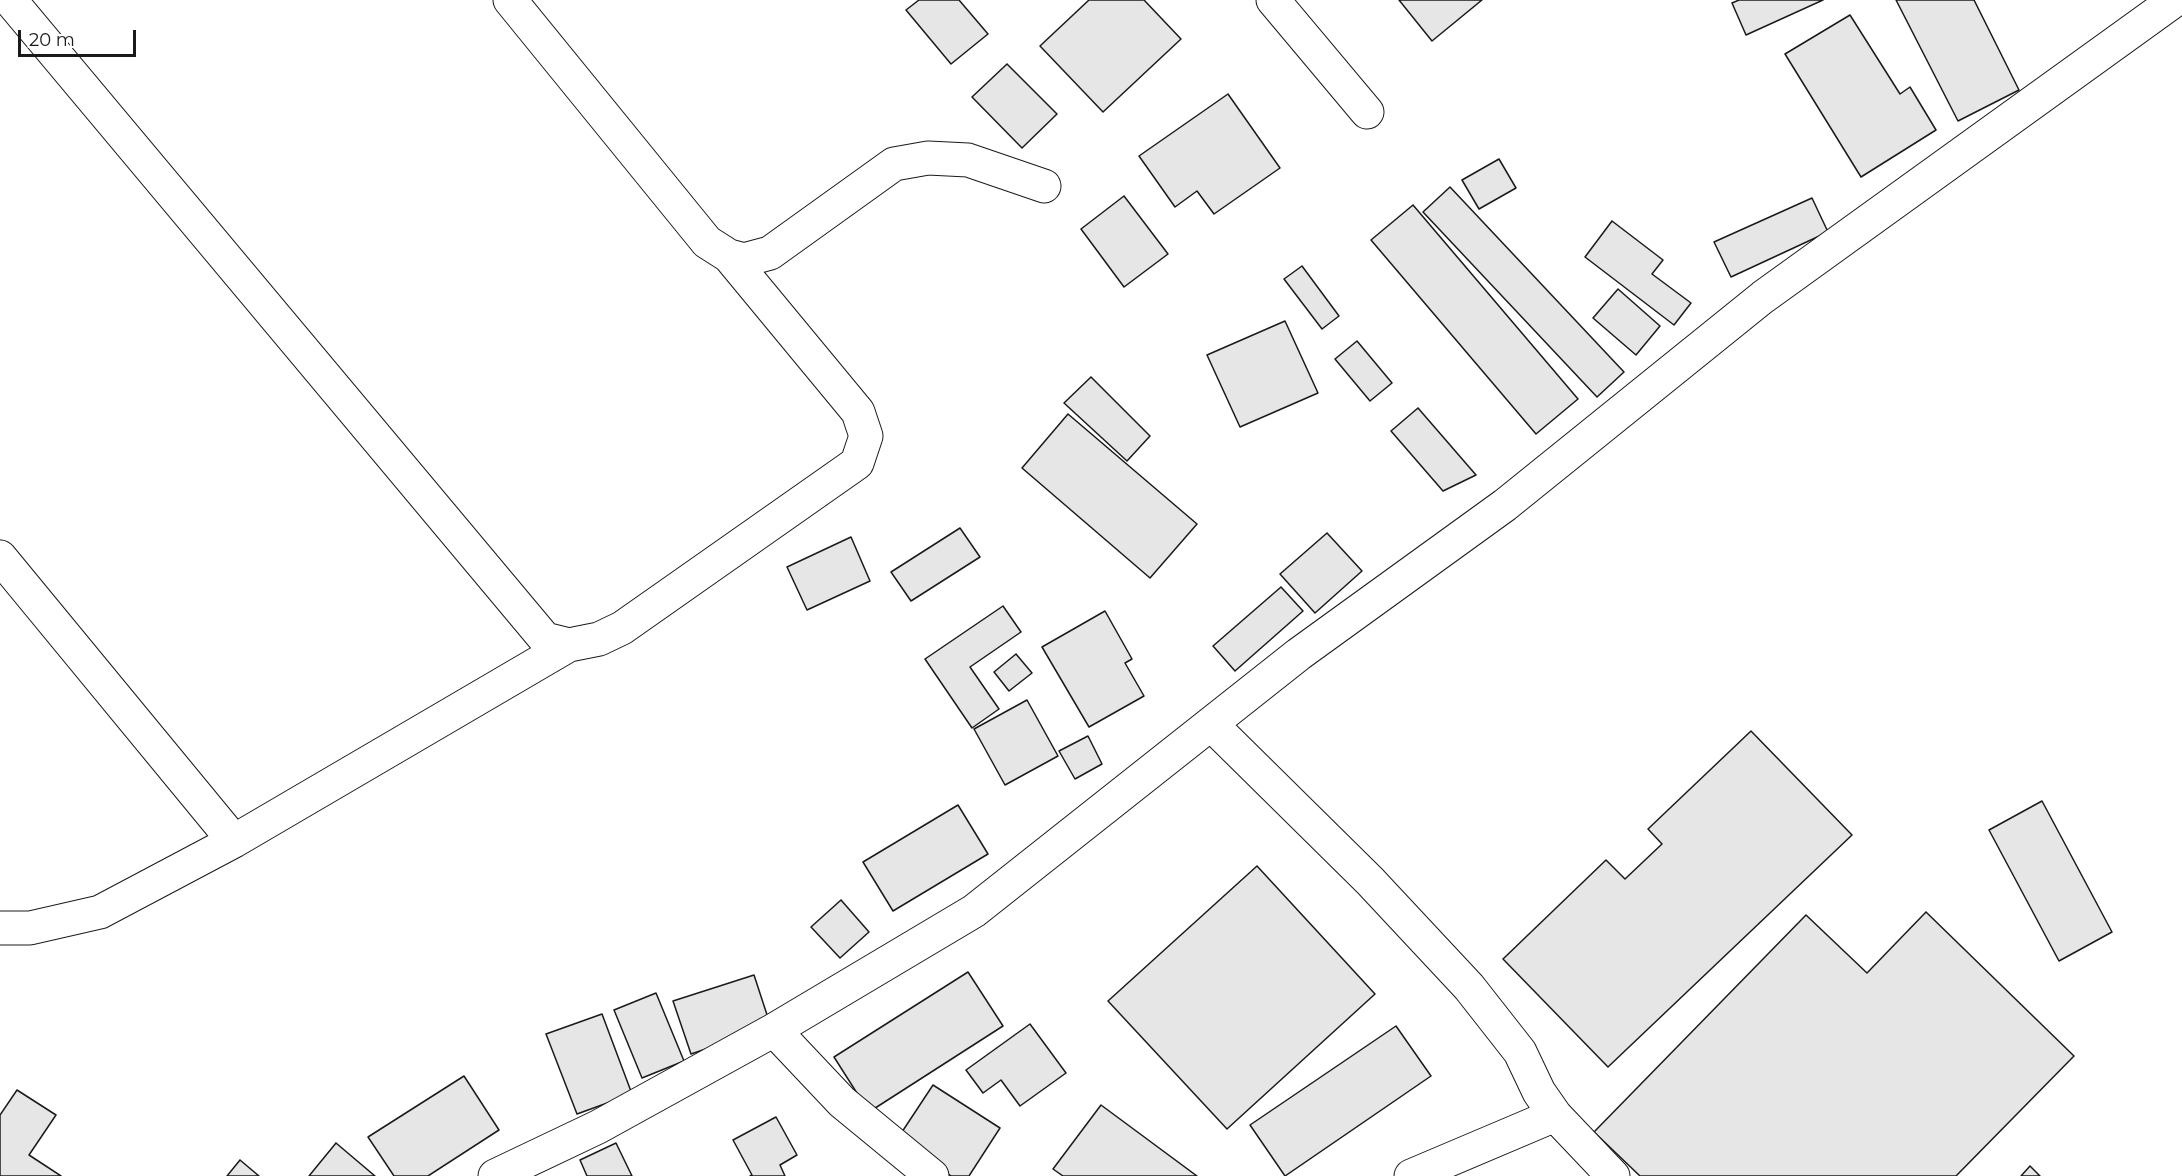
<!DOCTYPE html>
<html>
<head>
<meta charset="utf-8">
<style>
	body { margin:0 }
	#map { position:relative; width:2182px; height:1176px; overflow:hidden; background:#fff; font-family:Montserrat,sans-serif }
	canvas { display:block }
	.scale { position:absolute; left:18px; top:30px; width:118px; height:27px; box-sizing:border-box; border:3px solid #1a1a1a; border-top:0; padding-left:8px; font-size:18px; line-height:21px; white-space:nowrap; color:#1a1a1a; -webkit-text-stroke:4px #fff; paint-order:stroke }
</style>
</head>
<body>
<div id="map">
<canvas width="2182" height="1176"></canvas>
<div class="scale">20 m</div>
</div>
<script>
const ctx = document.querySelector('canvas').getContext('2d');
ctx.lineJoin = 'round';
function paint(path, color) { ctx.fillStyle = color; ctx.fill(path, 'evenodd'); }
const toPath = rows => new Path2D(rows.map(r => 'M' + r).join(''));
function trace(path, color, width, dash) { ctx.strokeStyle = color; ctx.lineWidth = width; ctx.lineCap = dash ? 'butt' : 'round'; ctx.setLineDash(dash || []); ctx.stroke(path); }
const building = toPath([
	[919,0,959,0,988,34,951,64,906,10,919,0],
	[1089,0,1144,0,1181,39,1103,112,1040,46,1089,0],
	[1399,0,1482,0,1432,41,1399,0],
	[1739,0,1823,0,1746,35,1732,3,1739,0],
	[1896,0,1974,0,2019,90,1958,121,1896,0],
	[1850,15,1900,94,1910,87,1936,130,1861,177,1785,54,1850,15],
	[1007,64,1057,114,1022,148,972,97,1007,64],
	[1228,94,1280,168,1214,214,1197,191,1175,207,1139,156,1228,94],
	[1499,159,1516,188,1479,209,1462,180,1499,159],
	[1450,187,1624,372,1597,397,1423,212,1450,187],
	[1124,196,1168,254,1124,287,1081,229,1124,196],
	[1812,198,1828,232,1731,277,1714,242,1812,198],
	[1413,205,1578,399,1536,434,1371,240,1413,205],
	[1612,221,1663,260,1652,274,1691,303,1674,325,1585,257,1612,221],
	[1302,266,1339,316,1322,329,1284,279,1302,266],
	[1618,289,1660,326,1636,355,1593,318,1618,289],
	[1285,321,1318,393,1240,427,1207,355,1285,321],
	[1357,341,1392,383,1370,401,1335,359,1357,341],
	[1091,377,1150,436,1127,461,1064,403,1091,377],
	[1418,408,1476,475,1443,491,1391,431,1418,408],
	[1068,414,1197,524,1150,578,1022,468,1068,414],
	[960,528,980,557,911,601,891,572,960,528],
	[1327,533,1362,571,1315,613,1280,574,1327,533],
	[851,537,870,581,807,610,787,567,851,537],
	[1281,587,1303,611,1235,671,1213,646,1281,587],
	[1003,606,1021,632,970,667,999,709,972,728,925,659,1003,606],
	[1105,611,1132,659,1125,663,1144,696,1089,727,1042,647,1105,611],
	[1016,654,1032,673,1009,691,994,672,1016,654],
	[1027,700,1058,756,1005,785,974,729,1027,700],
	[1751,731,1852,835,1608,1067,1503,959,1606,860,1625,879,1662,844,1648,829,1751,731],
	[1088,736,1102,764,1075,779,1059,751,1088,736],
	[2042,801,2112,932,2059,961,1989,830,2042,801],
	[958,805,988,854,893,911,863,862,958,805],
	[1257,866,1375,994,1227,1129,1108,1001,1257,866],
	[841,900,869,932,840,958,811,927,841,900],
	[1926,912,2074,1056,1956,1176,1640,1176,1594,1132,1806,915,1867,973,1926,912],
	[968,972,1003,1026,869,1112,834,1057,968,972],
	[754,975,771,1027,691,1054,673,1001,754,975],
	[656,993,684,1061,642,1078,614,1010,656,993],
	[602,1014,632,1094,577,1114,546,1034,602,1014],
	[1030,1024,1066,1073,1020,1106,1001,1080,983,1093,966,1070,1030,1024],
	[1396,1026,1431,1076,1285,1176,1250,1125,1396,1026],
	[464,1076,499,1130,428,1176,394,1176,368,1137,464,1076],
	[933,1085,1000,1128,969,1176,951,1176,896,1141,933,1085],
	[17,1090,56,1115,29,1155,61,1176,0,1176,0,1115,17,1090],
	[1101,1105,1197,1176,1063,1176,1053,1169,1101,1105],
	[776,1117,797,1155,780,1165,785,1176,750,1176,752,1175,733,1140,776,1117],
	[336,1143,375,1176,309,1176,336,1143],
	[616,1143,632,1176,587,1176,580,1160,616,1143],
	[240,1160,259,1176,227,1176,240,1160],
	[2030,1166,2040,1176,2021,1176,2030,1166]
]);
paint(building, '#e6e6e6');
trace(building, '#1a1a1a', 1.5);
const minor = toPath([
	[10,0,545,639,569,645,599,639,622,628,857,463,866,436,858,412,729,256],
	[510,0,707,242,729,256,744,260,770,253,894,164,928,158,968,160,1044,186],
	[1273,0,1367,112],
	[0,557,234,841],
	[1211,724,1370,881,1469,987,1520,1052,1539,1092,1555,1115,1613,1176],
	[0,928,30,928,100,912,234,841,569,645],
	[774,1030,842,1102,932,1176],
	[495,1176,598,1127,774,1030,974,911,1299,654,1505,505,1763,297,2175,0],
	[1411,1176,1555,1115]
]);
trace(minor, '#1a1a1a', 35);
trace(minor, '#fff', 33);
</script>
</body>
</html>
